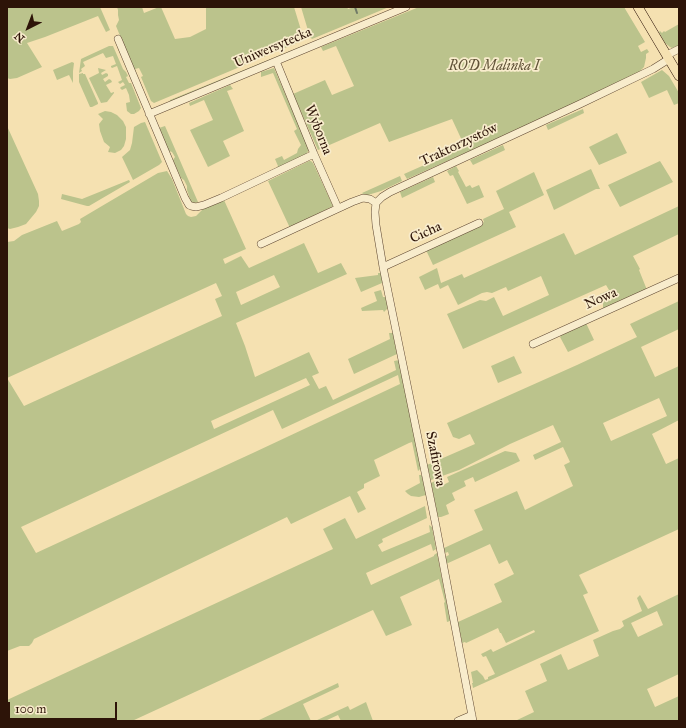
<!DOCTYPE html>
<html>
<head>
<meta charset="utf-8">
<style>
	body { margin:0 }
	#map { position:relative; width:686px; height:728px; overflow:hidden; background:#f5e1b1; font-family:"IM FELL Great Primer",serif }
	canvas { display:block }
	.frame { position:absolute; inset:0; border:8px solid #2d1408; pointer-events:none }
	.north { position:absolute; left:8px; top:8px; width:40px; height:40px; -webkit-text-stroke:3px #f8eccc; paint-order:stroke; rotate:222deg; font-size:11px; font-weight:700; line-height:16px; text-align:center; color:#2d1408 }
	.north::after { content:''; display:block; margin:auto; width:14px; height:18px; background:#2d1408; clip-path:polygon(50% 0,100% 100%,50% 72%,0 100%) }
	.scale { position:absolute; left:8px; top:702px; width:109px; height:18px; box-sizing:border-box; border:2px solid #2d1408; border-top:0; padding-left:5px; font-size:12px; line-height:14px; white-space:nowrap; color:#2d1408; -webkit-text-stroke:3px #f8eccc; paint-order:stroke }
</style>
</head>
<body>
<div id="map">
<canvas width="686" height="728"></canvas>
<div class="frame"></div>
<div class="north">N</div>
<div class="scale">100 m</div>
</div>
<script>
const ctx = document.querySelector('canvas').getContext('2d');
ctx.lineJoin = 'round';
function paint(path, color) { ctx.fillStyle = color; ctx.fill(path, 'evenodd'); }
const toPath = rows => new Path2D(rows.map(r => 'M' + r).join(''));
function trace(path, color, width, dash) { ctx.strokeStyle = color; ctx.lineWidth = width; ctx.lineCap = dash ? 'butt' : 'round'; ctx.setLineDash(dash || []); ctx.stroke(path); }
function label(font, color, halo, rows, align = 'center') {
  ctx.font = font + ' "IM FELL Great Primer",serif'; ctx.lineWidth = 3.5; ctx.setLineDash([]); ctx.textBaseline = 'middle'; ctx.strokeStyle = halo; ctx.fillStyle = color; for (const [text, x, y, turn = 0] of rows) {
    ctx.save(); ctx.translate(x, y); ctx.rotate((+turn || 0) * Math.PI / 180); ctx.textAlign = isNaN(turn) ? turn : align; if (halo) ctx.strokeText(text, 0, 0); ctx.fillText(text, 0, 0); ctx.restore();
  }
}
paint(toPath([
	[7,7,100,7,110,30,106,32,98,16,45,37,27,43,42,67,17,78,10,79,7,78],
	[117,7,142,7,144,13,159,7,161,7,175,39,190,37,206,29,206,7,294,7,304,40,154,103,151,101,141,77,143,76,139,68,135,69,136,71,134,70,116,26,119,20,118,15,118,10],
	[301,7,347,7,348,9,354,7,389,7,312,39,310,37],
	[419,7,624,7,645,42,638,46,641,52,647,49,649,52,646,54,646,58,644,67,638,73,528,125,407,179,404,174,465,147,452,119,389,142,380,123,318,150,293,94,325,80,332,95,354,86,336,46,323,51,321,47],
	[679,24,679,45,672,48,670,47,665,43,659,32,660,31,662,33,664,31,665,32],
	[305,45,305,47,169,103,170,100],
	[109,46,113,46,123,69,126,72,128,76,126,77,129,83,131,83,141,108,139,111,134,114,131,114,127,111,126,103,130,102,129,95,126,88,122,90,120,88,121,87,125,85,123,82,120,84,118,82,122,80,117,66,112,68,111,67,111,66,116,64,113,56,106,58,103,53,83,62,85,66,81,69,82,71,79,73,81,59,83,58],
	[72,62,74,63,73,71,73,83,69,75,57,80,53,70],
	[98,68,106,70,101,73,102,75,106,73,108,74,108,76,103,79,105,82,109,79,111,80,112,82,106,85,111,93,114,92,114,93,107,102,101,103,89,78,99,73],
	[274,68,309,149,306,155,277,169,277,167,278,166,275,159,282,156,284,160,297,153,298,149,301,145,294,131,297,129,273,73,261,77,261,72],
	[662,70,669,76,679,93,679,103,674,105,667,90,649,98,641,82],
	[83,73,83,74,85,74,98,103,98,104,92,107,90,107,79,82,79,74],
	[230,85,233,89,227,91,244,131,223,141,230,156,208,167,190,130,213,120,204,100,190,106,189,103],
	[583,109,584,113,548,130,546,125],
	[105,111,111,112,117,115,123,121,126,127,126,139,124,146,121,150,115,153,108,152,110,147,104,142,100,131,99,124,103,119,98,114],
	[145,122,162,162,159,165,133,180,122,157,130,150,132,143,134,127,141,123],
	[7,126,38,194,39,201,39,206,36,212,26,224,18,227,10,229,7,228],
	[165,126,198,202,194,203,191,202,187,190,187,186,184,180,181,178,173,160,175,157,172,152,169,151,159,128],
	[617,133,627,153,599,165,589,147],
	[503,145,505,150,473,165,470,160],
	[309,161,311,161,313,163,333,206,290,228,268,181],
	[660,161,673,182,620,207,608,185],
	[456,166,459,171,458,172,466,187,470,185,472,188,479,185,484,197,467,204,453,175,450,176,447,171],
	[591,169,600,189,596,189,554,210,546,190],
	[167,171,172,179,186,214,188,216,191,217,196,216,203,209,224,200,246,249,223,259,225,264,241,256,249,268,304,243,318,273,341,263,347,274,236,323,245,346,255,377,309,352,319,373,312,376,319,389,326,386,333,400,396,370,394,361,399,360,421,468,418,471,412,442,409,443,374,460,380,476,364,484,364,488,357,492,366,509,358,513,350,496,291,524,287,517,34,639,32,643,29,646,20,646,7,651,7,242,14,241,22,235,57,221,62,231,79,224,81,222,80,219,107,203,158,173],
	[274,275,280,287,241,305,236,292],
	[216,283,222,296,215,299,222,316,24,406,7,378],
	[398,375,400,384,255,452,36,553,21,527,273,410,282,429],
	[306,378,310,385,214,429,211,421],
	[534,172,544,195,509,212,516,227,433,265,426,250,484,222,483,219,504,209,496,191],
	[400,176,402,181,381,191,368,195,363,194,362,193],
	[433,177,435,182,402,198,400,192],
	[129,180,130,182,89,206,87,206,61,199,62,194,82,199],
	[679,206,679,234,633,256,640,269,639,270,647,290,606,309,603,308,603,301,600,294,609,290,606,285,463,349,447,314,480,300,486,301,494,297,503,316,549,295,541,276,508,291,506,287,492,293,487,292,482,293,458,305,448,285,440,289,438,284,425,290,419,277,437,268,441,283,462,274,464,278,564,233,575,255],
	[378,273,381,273,383,282,382,283,361,292,355,278,378,275],
	[381,290,383,297,387,297,388,308,384,312,383,310,362,311,361,308,377,301,374,292],
	[679,301,679,329,641,347,655,377,679,366,679,420,652,434,666,464,679,458,679,529,579,575,588,593,583,595,599,631,473,688,472,683,473,683,471,672,477,670,483,676,485,680,488,679,488,677,495,674,486,656,483,657,481,654,491,649,493,652,535,632,534,630,506,643,501,633,500,633,498,628,466,643,465,642,462,643,458,622,502,602,494,584,514,574,507,560,499,564,490,544,446,564,445,557,449,555,448,552,445,553,444,548,483,530,474,510,517,491,525,510,573,486,564,465,570,462,563,447,535,460,533,455,561,442,553,425,510,444,459,470,431,480,427,465,475,444,470,434,459,439,453,437,447,423,577,365,637,337,630,324],
	[659,398,667,416,611,441,603,423],
	[586,323,594,340,568,352,560,337,562,334],
	[389,333,393,333,397,354,354,374,348,359,390,339],
	[514,356,522,373,498,383,491,366],
	[505,451,516,453,520,461,475,482,473,477,464,481,466,486,452,493,455,500,446,505,449,514,441,517,438,517,431,483,435,481,439,487,449,482,447,477],
	[419,475,421,475,422,476,426,495,419,497,411,496,408,494,405,491,420,483],
	[425,506,427,518,382,539,383,542,378,545,382,552,430,532,429,525,432,527,436,549,433,551,431,544,366,573,371,585,434,556,434,555,437,553,450,621,447,622,444,603,445,602,439,579,400,597,412,625,386,636,373,610,132,721,7,721,7,700,333,549,323,529,345,518,356,539],
	[679,594,679,674,647,689,655,707,679,696,679,720,676,721,515,721,534,712,525,691,547,681,540,664,561,654,568,670,599,656,593,640,613,631,620,629,624,626,622,621,642,611,637,598,640,595,648,609],
	[657,611,663,625,638,637,631,623],
	[338,683,339,687,303,704,311,721,257,721],
	[366,702,373,721,341,721,338,715,325,721,315,721,348,706,350,710]
]), '#bbc38c');
trace(toPath([
	[355,7,357,13]
]), '#707a67', 2);
const minor = toPath([
	[118,39,185,198,189,205,191,206,196,207,204,205,221,198,314,154],
	[667,55,679,49],
	[276,61,314,154,338,208],
	[149,114,406,7],
	[376,203,375,212,376,225,383,267,436,526,473,721],
	[376,203,382,197,390,192,580,104,653,69,669,59],
	[261,244,352,202,363,198,370,199,376,203],
	[383,267,479,223],
	[533,344,679,278],
	[458,721,472,715]
]);
const major = toPath([
	[638,7,679,76]
]);
trace(minor, '#5f4732', 8);
trace(major, '#2d1408', 10);
trace(minor, '#f8eccc', 7);
trace(major, '#f5e1b1', 9);
label('14px', '#2d1408', '#f8eccc', [
	["Uniwersytecka",273,48,-23],
	["Wyborna",318,130,68],
	["Traktorzystów",459,145,-25],
	["Cicha",426,233,-25],
	["Nowa",601,299,-24],
	["Szafirowa",435,459,79]
]);
label('italic 14px', '#5f5136', '#f8eccc', [
	["ROD Malinka I",494,67]
]);
</script>
</body>
</html>
